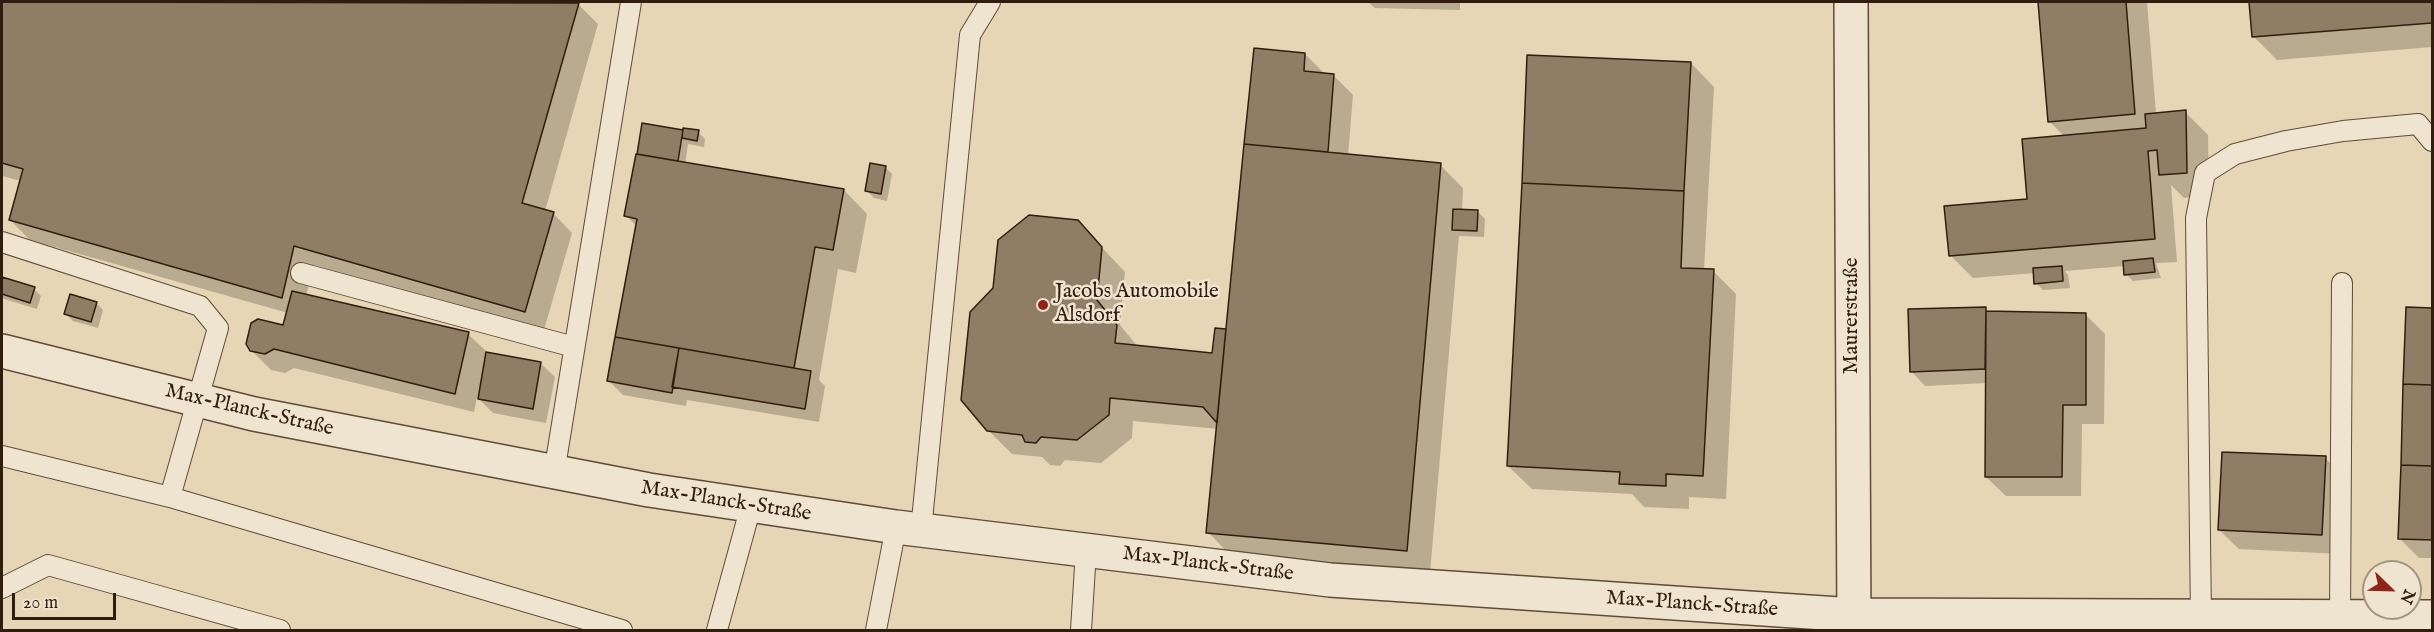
<!DOCTYPE html>
<html>
<head>
<meta charset="utf-8">
<style>
	body { margin:0 }
	#map { position:relative; width:2434px; height:632px; overflow:hidden; background:#e7d6b5; font-family:"IM FELL English",serif }
	canvas { display:block }
	.frame { position:absolute; inset:0; border:3px solid #301d0f; pointer-events:none }
	.north { position:absolute; left:2362px; top:560px; width:60px; height:60px; box-sizing:border-box; background:#efe4cf; border:2px solid #a39482; border-radius:50%; rotate:113deg; font-size:16px; font-weight:700; line-height:24px; text-align:center; color:#301d0f }
	.north::after { content:''; display:block; margin:auto; width:21px; height:27px; background:#8f2418; clip-path:polygon(50% 0,100% 100%,50% 72%,0 100%) }
	.scale { position:absolute; left:12px; top:593px; width:104px; height:27px; box-sizing:border-box; border:3px solid #301d0f; border-top:0; padding-left:8px; font-size:18px; line-height:21px; white-space:nowrap; color:#301d0f; -webkit-text-stroke:4px #efe4cf; paint-order:stroke }
</style>
</head>
<body>
<div id="map">
<canvas width="2434" height="632"></canvas>
<div class="frame"></div>
<div class="north">N</div>
<div class="scale">20 m</div>
</div>
<script>
const ctx = document.querySelector('canvas').getContext('2d');
ctx.lineJoin = 'round';
function paint(path, color) { ctx.fillStyle = color; ctx.fill(path, 'evenodd'); }
const toPath = rows => new Path2D(rows.map(r => 'M' + r).join(''));
function trace(path, color, width, dash) { ctx.strokeStyle = color; ctx.lineWidth = width; ctx.lineCap = dash ? 'butt' : 'round'; ctx.setLineDash(dash || []); ctx.stroke(path); }
function label(font, color, halo, rows, align = 'center') {
  ctx.font = font + ' "IM FELL English",serif'; ctx.lineWidth = 5; ctx.setLineDash([]); ctx.textBaseline = 'middle'; ctx.strokeStyle = halo; ctx.fillStyle = color; for (const [text, x, y, turn = 0] of rows) {
    ctx.save(); ctx.translate(x, y); ctx.rotate((+turn || 0) * Math.PI / 180); ctx.textAlign = isNaN(turn) ? turn : align; if (halo) ctx.strokeText(text, 0, 0); ctx.fillText(text, 0, 0); ctx.restore();
  }
}
paint(toPath([
	[2,2,569,2,578,4,598,24,545,211,553,213,572,233,544,330,314,265,306,296,468,334,488,353,540,363,555,377,546,423,493,413,477,397,474,412,294,368,285,373,271,370,251,350,284,327,288,313,30,240,10,220,21,181,2,176],
	[1368,2,1460,2,1460,10,1375,8],
	[2040,2,2147,2,2156,114,2185,112,2208,135,2209,195,2184,198,2171,185,2177,262,2156,263,2161,278,2133,281,2126,274,2125,266,2065,271,2068,275,2070,288,2043,290,2036,283,2035,273,1973,278,1950,255,2028,201,2065,137,2049,121],
	[2250,2,2432,2,2432,47,2277,60,2253,36],
	[1255,50,1305,54,1325,74,1333,75,1353,95,1348,156,1440,165,1463,188,1462,211,1478,212,1485,219,1484,237,1459,236,1430,573,1231,556,1208,532,1218,429,1133,421,1132,438,1101,463,1065,460,1060,466,1050,465,1042,457,1012,454,988,430,1077,221,1125,272,1120,325,1138,347,1214,354,1227,331],
	[1691,63,1714,87,1704,270,1713,271,1736,294,1726,499,1689,497,1689,509,1644,507,1632,494,1532,489,1508,466],
	[643,125,698,132,705,139,704,147,688,144,685,164,844,190,867,214,856,273,838,269,819,380,825,386,819,422,687,400,686,406,623,395,609,381,637,227,626,215],
	[885,167,892,174,887,201,874,198,867,191],
	[2,279,34,289,41,296,37,309,4,299,2,297],
	[96,303,103,310,98,328,73,321,66,314],
	[1985,309,1989,312,2085,314,2105,334,2104,424,2082,424,2081,496,2006,496,1986,477,1987,383,1925,386,1911,371],
	[2408,309,2432,310,2432,558,2419,558,2399,538],
	[2325,458,2345,477,2341,554,2239,549,2219,530]
]), '#0003');
const building = toPath([
	[2,2,579,3,522,203,554,212,525,312,294,246,282,298,9,220,23,169,2,163,2,2],
	[2038,2,2126,2,2135,114,2048,122,2038,2],
	[2249,2,2432,2,2432,23,2252,37,2249,2],
	[1254,48,1305,53,1304,71,1334,74,1328,152,1244,144,1254,48],
	[1527,55,1691,62,1684,191,1522,183,1527,55],
	[2186,110,2187,173,2159,175,2157,150,2148,151,2155,239,1949,256,1944,206,2027,199,2022,139,2146,128,2145,114,2186,110],
	[642,123,683,130,678,161,637,154,642,123],
	[683,128,699,130,697,141,682,138,683,128],
	[1244,144,1441,163,1407,551,1206,533,1244,144],
	[636,154,844,189,833,250,815,247,794,368,615,337,637,219,624,216,636,154],
	[870,163,886,166,881,194,865,191,870,163],
	[1522,183,1684,191,1681,268,1714,269,1703,476,1666,474,1666,486,1619,484,1620,472,1507,466,1522,183],
	[1453,209,1478,210,1477,231,1452,230,1453,209],
	[1029,215,1078,220,1102,247,1097,300,1117,325,1115,343,1212,353,1215,328,1226,329,1217,423,1203,407,1110,398,1109,415,1077,440,1041,437,1036,443,1025,442,1022,435,987,431,961,400,970,312,993,288,998,240,1029,215],
	[2153,258,2155,272,2124,275,2123,261,2153,258],
	[2062,266,2063,281,2034,284,2033,268,2062,266],
	[2,277,35,287,30,303,2,294,2,277],
	[292,291,469,332,455,394,274,349,265,354,250,351,246,344,251,323,258,319,283,325,292,291],
	[70,294,97,302,91,322,64,314,70,294],
	[1986,307,1985,369,1910,372,1908,309,1986,307],
	[2406,307,2432,308,2432,385,2403,384,2406,307],
	[1986,311,2086,313,2086,405,2063,405,2062,477,1985,477,1986,311],
	[615,337,679,348,672,393,607,381,615,337],
	[679,348,811,371,805,409,672,387,679,348],
	[486,352,541,362,533,409,478,399,486,352],
	[2403,384,2432,385,2432,466,2401,465,2403,384],
	[2222,452,2326,456,2322,535,2218,530,2222,452],
	[2401,465,2432,466,2432,540,2398,539,2401,465]
]);
paint(building, '#8f7d65');
trace(building, '#301d0f', 1.5);
const service = toPath([
	[2,242,200,306,218,328,170,497,2,456],
	[301,273,574,347],
	[554,473,631,2],
	[170,497,622,630],
	[921,530,970,35,990,2],
	[2,588,48,565,280,630],
	[2201,618,2196,218,2205,173,2235,154,2286,141,2343,131,2418,124,2432,141],
	[2340,618,2342,283],
	[717,630,751,506],
	[876,630,896,527],
	[1081,630,1086,551]
]);
const minor = toPath([
	[1851,2,1854,630]
]);
const tertiary = toPath([
	[2,351,254,414,649,490,896,527,1330,580,1854,615,2432,617]
]);
trace(service, '#5e4b38', 22);
trace(minor, '#5e4b38', 36);
trace(tertiary, '#5e4b38', 36);
trace(service, '#efe4cf', 20);
trace(minor, '#efe4cf', 33);
trace(tertiary, '#efe4cf', 33);
for (const [x, y, r, color] of [
	[1043,305,6,"#8f2418"]
]) { const dot = new Path2D(); dot.arc(x, y, r, 0, 2 * Math.PI); ctx.fillStyle = color; ctx.fill(dot); trace(dot, '#efe4cf', 2); }
label('21px', '#301d0f', '#efe4cf', [
	["Jacobs Automobile",1055,293],
	["Alsdorf",1055,317]
], 'left');
label('21px', '#301d0f', '#efe4cf', [
	["Maurerstraße",1853,316,-90],
	["Max-Planck-Straße",249,411,13],
	["Max-Planck-Straße",726,502,9],
	["Max-Planck-Straße",1208,565,7],
	["Max-Planck-Straße",1692,605,4]
]);
</script>
</body>
</html>
